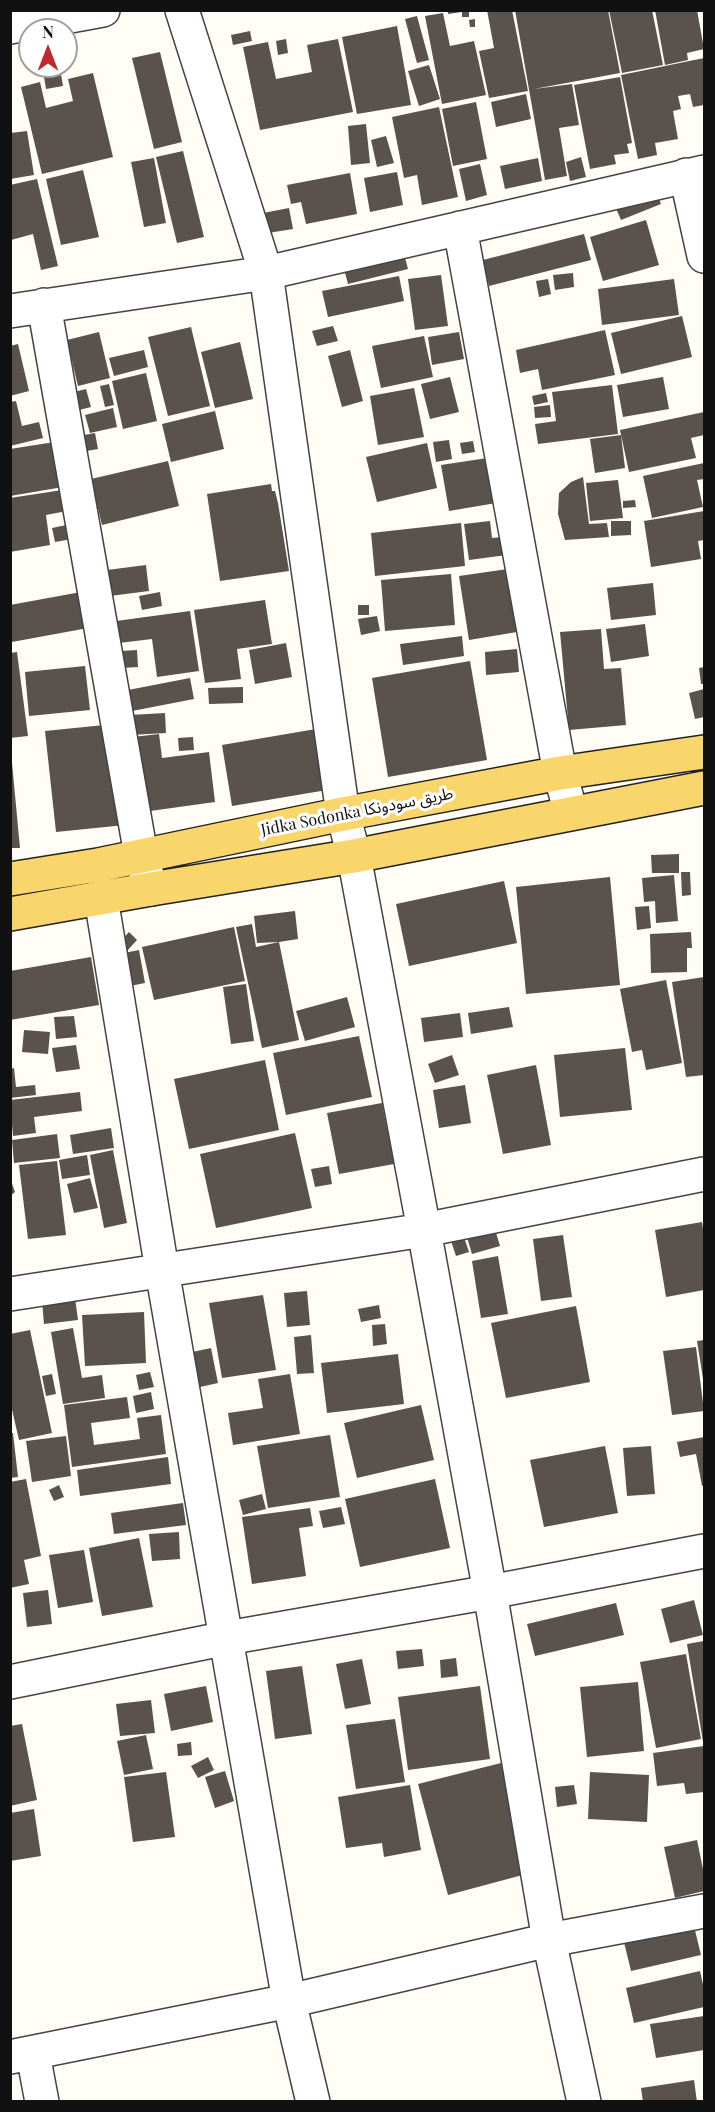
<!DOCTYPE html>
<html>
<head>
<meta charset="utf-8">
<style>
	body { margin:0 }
	#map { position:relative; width:715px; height:2112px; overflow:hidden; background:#fffdf5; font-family:"Playfair Display",serif }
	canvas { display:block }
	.frame { position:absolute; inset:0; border:12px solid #111; pointer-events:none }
	.north { position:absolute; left:18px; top:18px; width:60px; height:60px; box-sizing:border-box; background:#fff; border:2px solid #a0a0a0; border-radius:50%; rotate:0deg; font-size:16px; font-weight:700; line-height:24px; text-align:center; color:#111 }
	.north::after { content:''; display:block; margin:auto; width:21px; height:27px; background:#c4262e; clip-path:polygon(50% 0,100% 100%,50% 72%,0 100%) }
</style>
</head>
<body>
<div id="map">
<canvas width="715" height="2112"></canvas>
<div class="frame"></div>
<div class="north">N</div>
</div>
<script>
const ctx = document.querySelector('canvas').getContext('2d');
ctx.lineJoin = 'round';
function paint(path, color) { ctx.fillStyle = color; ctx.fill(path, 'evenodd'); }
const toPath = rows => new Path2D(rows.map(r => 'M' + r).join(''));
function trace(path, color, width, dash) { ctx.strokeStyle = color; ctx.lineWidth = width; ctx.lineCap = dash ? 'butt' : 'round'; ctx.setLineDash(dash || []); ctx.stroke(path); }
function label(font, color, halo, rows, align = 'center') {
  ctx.font = font + ' "Playfair Display","Noto Sans Arabic",serif'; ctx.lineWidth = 6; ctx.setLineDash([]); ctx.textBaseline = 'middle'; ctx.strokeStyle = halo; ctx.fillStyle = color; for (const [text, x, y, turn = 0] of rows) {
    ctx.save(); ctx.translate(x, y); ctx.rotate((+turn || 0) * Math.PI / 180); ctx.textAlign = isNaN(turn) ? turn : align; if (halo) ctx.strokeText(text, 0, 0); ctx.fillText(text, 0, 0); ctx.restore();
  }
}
paint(toPath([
	[448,10,469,10,469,17,462,17,462,12,448,14],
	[487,10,512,10,528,91,489,98,479,51,494,48],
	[515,10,608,10,620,73,534,89,572,84,579,125,559,128,567,176,545,180],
	[609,10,652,10,663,65,622,73],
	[655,10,697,10,704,49,687,53,688,60,665,65],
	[443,13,450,46,474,41,486,95,442,104,425,16],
	[417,16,429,60,417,63,405,19],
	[475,19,475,27,470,27,469,20],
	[397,26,411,105,357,114,342,37],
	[250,31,252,41,233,45,231,35],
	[286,39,288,53,278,55,276,41],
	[338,39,353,112,260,130,243,47,268,42,276,79,312,72,307,45],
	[160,52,182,142,154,149,132,58],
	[704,58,704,105,693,107,690,94,678,96,681,109,673,111,678,139,655,143,657,155,638,159,621,75],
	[429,65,440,99,419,106,408,71],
	[93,73,113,157,42,174,21,87,40,82,46,108,73,101,68,79],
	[61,74,63,86,46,89,44,77],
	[620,77,632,143,627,144,629,153,614,155,616,164,590,169,574,85],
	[526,94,531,119,496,127,491,102],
	[476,102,487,159,453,166,442,109],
	[439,107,458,197,422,205,417,175,404,178,392,117],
	[366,124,370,163,351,165,348,126],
	[27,131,34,175,10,179,10,133],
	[386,136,394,163,377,167,371,140],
	[183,151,204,237,177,243,156,157],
	[581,157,586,177,570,181,566,162],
	[154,158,166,223,144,227,131,162],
	[538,158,542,181,505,189,500,166],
	[480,164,487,195,466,201,459,169],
	[83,170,99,237,61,245,46,179],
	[397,172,403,205,370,212,364,178],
	[350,173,357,214,306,224,301,202,291,204,287,185],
	[37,179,58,266,41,270,33,234,11,240,10,237,10,185],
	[656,191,661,204,621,220,615,206],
	[289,208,293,229,262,234,258,214],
	[646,220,659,265,603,281,590,237],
	[584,234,591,260,489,286,483,260],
	[404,254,408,269,348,284,344,269],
	[573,273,574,287,555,290,553,275],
	[441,275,448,326,415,330,408,279],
	[399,276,404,301,328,317,322,291],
	[548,279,551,294,539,297,536,281],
	[674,279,679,315,602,325,598,289],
	[682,316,692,357,621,374,611,333],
	[333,326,338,341,317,346,312,331],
	[191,327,210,406,168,416,148,337],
	[605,330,615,375,542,390,538,369,520,373,516,350],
	[99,332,110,378,78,386,67,340],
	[459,332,464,359,432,365,428,337],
	[424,336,433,377,381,388,372,346],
	[240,342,253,399,215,408,201,352],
	[18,344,29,391,10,396,10,346],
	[144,350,148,367,114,376,109,358],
	[350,350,363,401,342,407,328,356],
	[146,373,157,421,123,429,112,381],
	[450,377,459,412,430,419,421,384],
	[663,377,669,409,623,417,617,385],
	[109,384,114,405,105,407,100,386],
	[612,385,618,434,538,444,535,424,556,421,552,392],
	[414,388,424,437,378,445,370,396],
	[86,389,91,407,79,410,74,392],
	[546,393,548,402,534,405,532,396],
	[16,401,22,426,39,422,43,438,10,446,10,402],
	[550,405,551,417,535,418,534,407],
	[113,408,117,427,90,433,85,415],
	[215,411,224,449,171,462,162,424],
	[704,412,704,435,691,438,696,458,629,472,620,430],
	[95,433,98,449,81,452,79,436],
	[621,435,625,468,595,473,590,439],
	[449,440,452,459,436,462,433,442],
	[61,441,69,486,10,496,10,449],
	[473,441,475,452,462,454,460,443],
	[427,443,437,488,377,502,366,457],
	[494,457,502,502,449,511,441,465],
	[168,461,179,506,102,525,91,479],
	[704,463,704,479,697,480,703,507,652,518,643,476],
	[583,477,589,524,607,523,609,537,565,540,558,514,559,493,571,482],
	[618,480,623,518,590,521,586,483],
	[271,484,272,491,275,491,278,503,289,571,220,581,207,494],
	[69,489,72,510,46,515,50,545,10,552,10,498],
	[635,500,636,507,623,508,623,501],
	[704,511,704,540,698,541,701,559,651,567,644,521],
	[490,521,492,538,512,536,514,554,469,560,464,524],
	[611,521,631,521,631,535,611,536],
	[76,523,78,538,55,542,52,528],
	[461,523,465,566,375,576,371,533],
	[146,565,149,591,110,596,107,570],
	[508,569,517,632,469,640,459,576],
	[451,574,455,625,385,631,381,580],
	[653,583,656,615,611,620,607,588],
	[81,592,88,628,12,642,10,605],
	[160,592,162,606,142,610,139,596],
	[265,600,272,644,237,649,241,679,205,683,194,610],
	[358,605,369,605,369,615,358,615],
	[190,611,199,671,157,677,152,639,119,643,116,621],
	[377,616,380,631,361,635,358,619],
	[645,624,649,656,611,662,606,629],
	[601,629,604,669,621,668,626,725,569,730,560,632],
	[462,636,464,656,403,665,400,644],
	[286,643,292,677,255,684,249,650],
	[517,649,519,672,486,675,485,652],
	[137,650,138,667,122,668,121,651],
	[17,652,28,736,10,738,10,653],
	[470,661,487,760,388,777,372,678],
	[85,666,90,710,29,716,25,672],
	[704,667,704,684,701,684,699,668],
	[190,678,194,699,132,711,128,690],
	[243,687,243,703,209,704,208,688],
	[704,689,704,717,695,719,689,693],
	[165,713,166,733,131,735,130,715],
	[114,724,125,825,56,832,45,731],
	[316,729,327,790,232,806,222,745],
	[159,734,162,758,209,752,215,802,143,812,133,737],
	[193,737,194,750,179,751,178,738],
	[10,763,12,763,20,848,10,848],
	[679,854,679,873,652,873,651,855],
	[681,872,690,872,691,895,682,896],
	[674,875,678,921,656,923,655,901,644,902,642,878],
	[610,877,620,985,526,994,516,887],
	[504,881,517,943,409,966,396,904],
	[649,906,651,928,637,930,635,907],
	[295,911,298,939,279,942,299,1040,262,1048,236,927,252,924,256,947,279,942,257,943,254,916],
	[234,927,245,981,154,1000,142,947],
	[129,932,137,940,126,952,118,944],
	[691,932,692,948,687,948,687,972,651,973,650,934],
	[139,950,145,983,130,986,124,953],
	[91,957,99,1005,10,1020,10,971],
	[704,977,704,1075,686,1077,672,982],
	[666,980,682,1063,646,1070,642,1050,632,1052,620,989],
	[246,984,254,1041,231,1044,223,987],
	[347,997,355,1027,305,1041,296,1011],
	[509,1007,513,1027,471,1034,468,1013],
	[460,1013,463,1037,424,1042,421,1018],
	[74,1016,77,1037,56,1039,54,1017],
	[24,1030,50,1032,48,1054,22,1052],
	[359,1036,372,1097,286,1115,273,1053],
	[76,1045,80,1069,56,1072,52,1048],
	[625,1048,632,1110,560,1117,554,1055],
	[452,1055,459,1075,435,1083,428,1064],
	[265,1060,279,1130,189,1149,174,1079],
	[536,1065,551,1145,503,1154,487,1075],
	[14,1068,16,1087,35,1085,36,1095,10,1098,10,1069],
	[465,1085,471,1123,439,1128,433,1090],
	[80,1092,82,1111,34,1117,36,1133,13,1136,10,1100],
	[382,1103,394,1164,339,1174,327,1113],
	[111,1128,114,1148,73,1154,70,1135],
	[295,1133,312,1208,216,1228,200,1154],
	[57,1134,60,1158,14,1163,12,1140],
	[113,1150,127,1223,104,1228,90,1155],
	[87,1155,90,1175,62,1179,59,1160],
	[57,1161,66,1235,28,1239,19,1165],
	[329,1166,332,1184,315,1187,311,1169],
	[10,1178,15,1192,10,1196],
	[90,1178,98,1208,74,1213,67,1184],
	[702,1222,704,1236,704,1290,666,1297,655,1230],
	[494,1226,500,1246,472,1254,466,1234],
	[463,1234,469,1252,456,1256,450,1238],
	[563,1235,572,1297,541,1301,533,1239],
	[498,1256,508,1314,481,1318,472,1261],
	[307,1291,310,1325,287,1327,284,1293],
	[263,1295,276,1370,222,1378,209,1303],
	[75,1298,78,1320,44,1324,42,1301],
	[379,1305,381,1318,361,1322,358,1309],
	[576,1306,590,1382,506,1398,491,1323],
	[144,1312,146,1363,85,1366,82,1315],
	[385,1324,387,1344,373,1346,372,1325],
	[73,1328,82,1378,102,1375,105,1398,63,1404,51,1332],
	[30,1330,52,1433,19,1440,10,1401,10,1334],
	[311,1335,314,1373,297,1374,294,1337],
	[704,1340,704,1379,703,1379,697,1341],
	[696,1347,704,1411,672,1415,663,1351],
	[211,1348,218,1383,191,1389,183,1354],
	[398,1354,404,1404,327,1413,321,1363],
	[150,1372,154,1387,139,1390,136,1375],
	[52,1374,56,1394,46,1396,42,1376],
	[290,1374,300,1434,233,1445,228,1413,263,1408,258,1379],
	[151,1392,154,1409,136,1413,133,1396],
	[127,1397,130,1418,91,1423,94,1445,140,1439,137,1418,161,1415,166,1454,72,1467,64,1405],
	[421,1405,434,1460,357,1478,344,1423],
	[10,1433,13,1433,18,1477,10,1478],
	[330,1435,340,1497,268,1508,257,1446],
	[66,1436,71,1476,32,1482,26,1441],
	[704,1437,704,1485,702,1486,696,1454,680,1457,677,1442],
	[605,1446,618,1513,544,1527,530,1460],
	[651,1446,655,1494,627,1496,623,1448],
	[168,1457,171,1484,80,1496,77,1470],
	[26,1479,41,1556,24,1560,29,1584,10,1588,10,1482],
	[435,1479,450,1548,360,1567,345,1499],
	[59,1485,64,1497,54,1501,49,1490],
	[262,1494,266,1509,243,1515,239,1500],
	[183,1503,186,1525,114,1534,111,1513],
	[341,1507,345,1524,323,1528,319,1511],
	[310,1508,313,1526,299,1528,306,1576,252,1584,242,1517],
	[179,1532,180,1559,152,1561,149,1534],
	[139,1538,153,1607,102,1616,89,1548],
	[84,1550,93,1602,58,1608,49,1555],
	[48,1590,52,1624,27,1627,23,1593],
	[694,1600,703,1635,670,1643,661,1609],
	[616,1603,624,1635,535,1656,527,1624],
	[704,1641,704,1742,703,1742,687,1644],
	[422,1649,424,1666,398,1669,396,1651],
	[686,1654,701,1739,656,1748,640,1662],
	[456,1658,458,1676,441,1678,440,1660],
	[362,1659,371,1704,345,1709,336,1664],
	[302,1666,312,1734,275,1739,266,1671],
	[638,1682,644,1751,587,1757,580,1687],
	[206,1686,213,1722,171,1731,164,1694],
	[480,1686,490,1759,408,1770,398,1697],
	[151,1700,155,1733,120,1736,116,1704],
	[395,1719,405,1782,356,1789,346,1725],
	[22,1724,37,1800,10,1806,10,1726],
	[146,1735,153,1769,124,1775,117,1741],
	[191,1742,192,1755,178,1756,177,1744],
	[704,1746,704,1792,686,1794,684,1783,657,1786,653,1753],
	[208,1757,214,1770,198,1778,191,1766],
	[501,1763,530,1873,448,1895,418,1784],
	[225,1771,234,1801,215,1808,205,1777],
	[166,1772,175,1837,133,1842,124,1777],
	[590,1772,649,1775,647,1822,588,1819],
	[410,1785,421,1850,384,1857,382,1843,346,1848,338,1797],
	[574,1785,577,1804,557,1807,555,1787],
	[34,1809,41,1856,10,1861,10,1813],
	[697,1840,704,1874,704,1891,675,1898,664,1847],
	[693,1922,701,1955,631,1971,623,1938],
	[700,1971,704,1989,704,2007,634,2023,626,1988],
	[704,2016,704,2050,656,2058,650,2024],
	[694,2080,697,2102,643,2102,641,2088]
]), '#5a524d');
const minor = toPath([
	[182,10,266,273,343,814,354,856,424,1230,490,1592,549,1940,584,2102],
	[10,27,103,10],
	[686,175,704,256],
	[460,228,560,773,571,813],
	[44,305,141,855,151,889],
	[10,311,266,273,704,172],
	[101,898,162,1270,289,2001,313,2102],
	[10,1294,424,1230,704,1174],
	[10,1682,227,1638,490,1592,704,1551],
	[33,2054,42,2102],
	[10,2057,289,2001,549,1940,704,1911]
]);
const major = toPath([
	[10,879,98,865,343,814,560,773,704,752],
	[10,914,151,889,354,856,704,788]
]);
trace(minor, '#444', 36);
trace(major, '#222', 36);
trace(minor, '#fff', 33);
trace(major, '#f9d66b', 33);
label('16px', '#111', '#fff', [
	["Jidka Sodonka طريق سودونكا",357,812,-11]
]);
</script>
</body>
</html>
